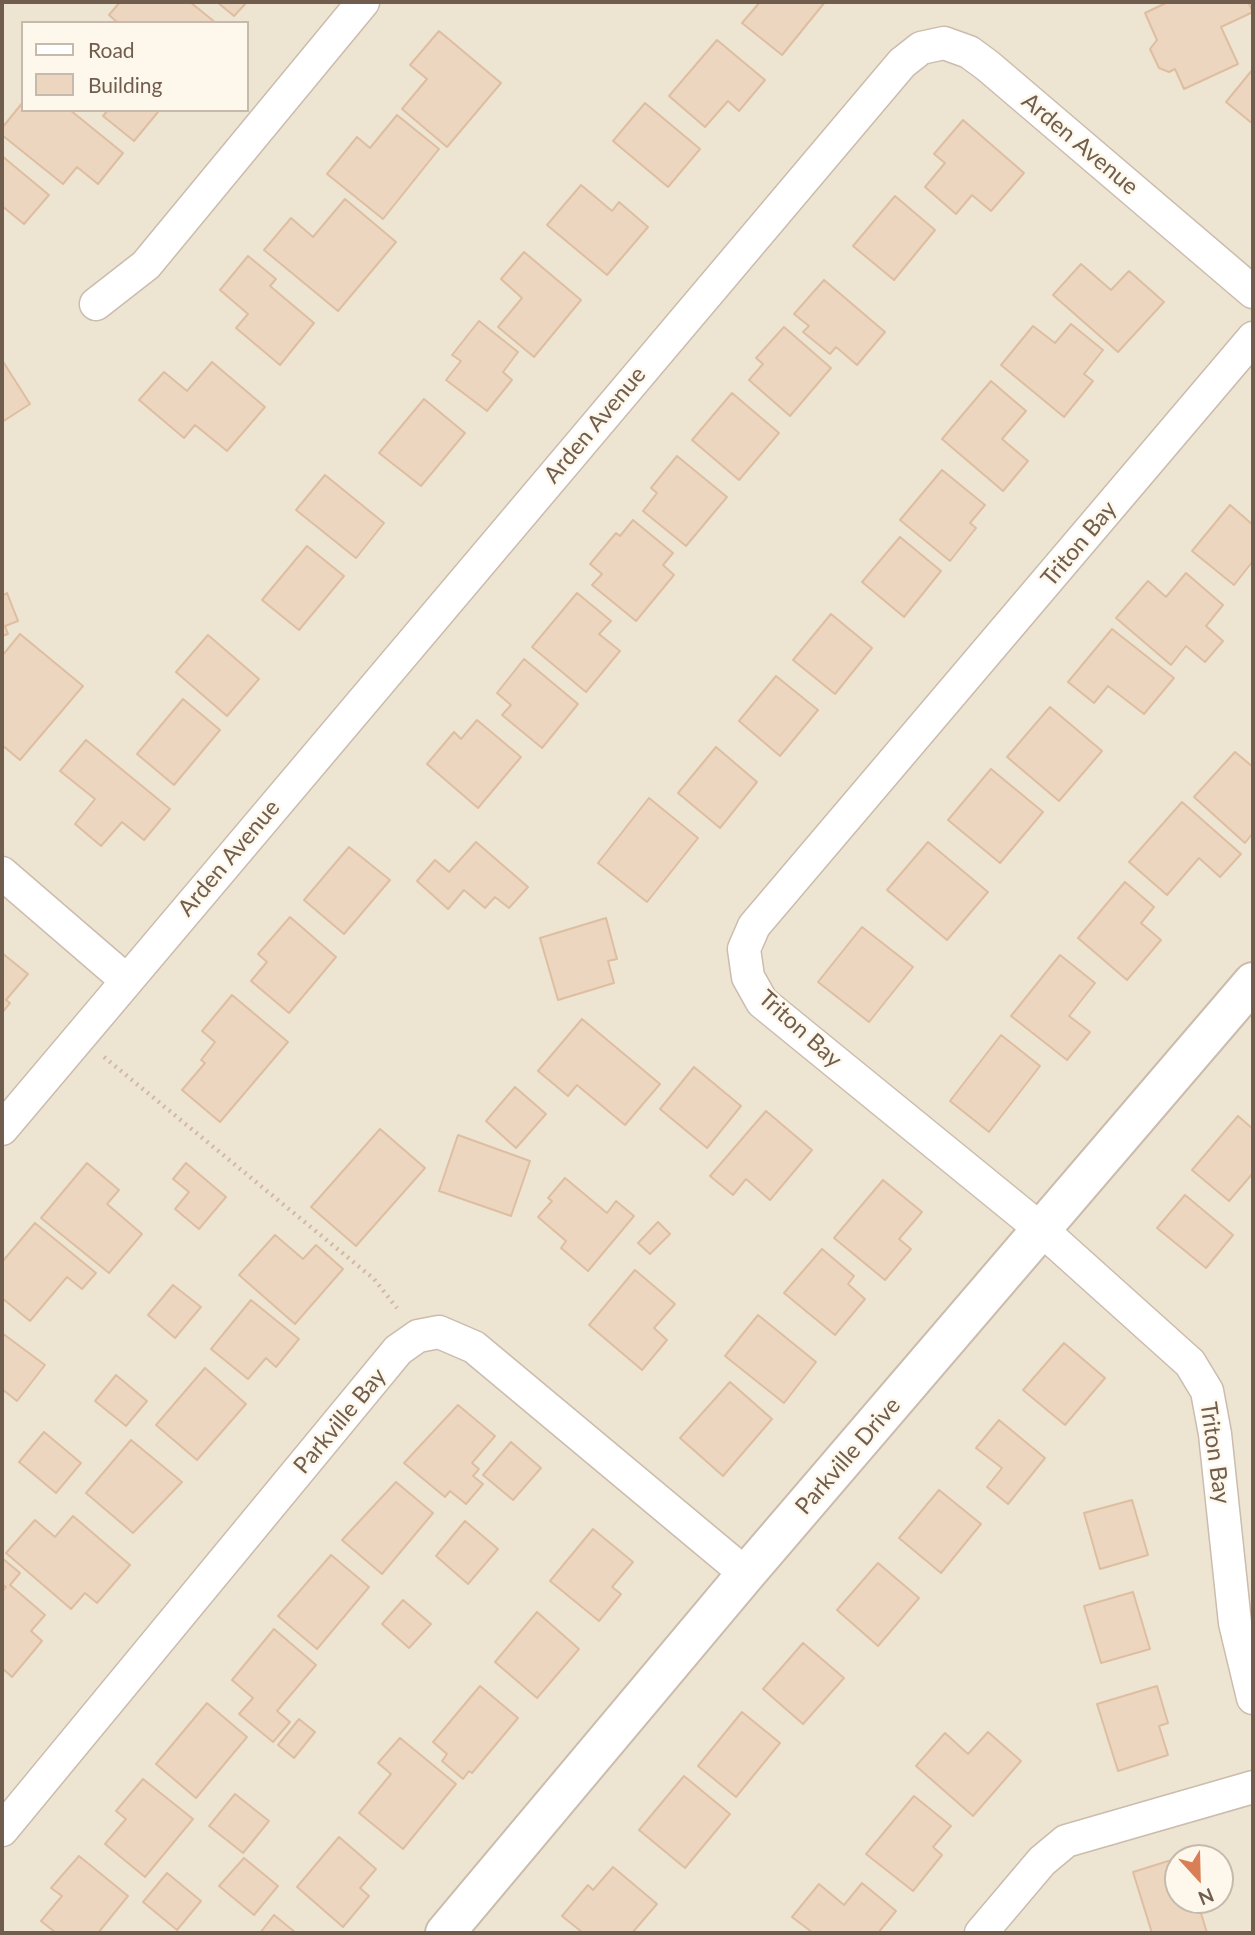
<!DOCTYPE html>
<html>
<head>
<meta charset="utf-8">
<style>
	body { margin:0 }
	#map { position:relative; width:1255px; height:1935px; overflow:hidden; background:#faf4e5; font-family:Lato,sans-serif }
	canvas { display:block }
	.frame { position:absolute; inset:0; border:4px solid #715d4d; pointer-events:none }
	.legend { position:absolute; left:21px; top:21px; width:228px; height:91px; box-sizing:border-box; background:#fdf8eb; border:2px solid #c5baac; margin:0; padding:9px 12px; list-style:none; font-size:21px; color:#715d4d }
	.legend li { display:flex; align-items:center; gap:14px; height:35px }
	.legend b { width:35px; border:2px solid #c5baac }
	.north { position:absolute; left:1164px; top:1844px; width:70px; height:70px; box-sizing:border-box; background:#fdf8eb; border:2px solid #c5baac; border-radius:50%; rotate:158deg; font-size:19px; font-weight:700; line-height:28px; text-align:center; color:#715d4d }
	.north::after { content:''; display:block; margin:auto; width:24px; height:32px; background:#d97f55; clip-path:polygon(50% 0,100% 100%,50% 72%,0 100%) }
</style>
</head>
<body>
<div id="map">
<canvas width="1255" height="1935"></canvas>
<div class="frame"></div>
<ul class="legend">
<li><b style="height:9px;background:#fff"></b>Road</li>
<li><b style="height:19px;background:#edd6bf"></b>Building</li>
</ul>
<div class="north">N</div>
</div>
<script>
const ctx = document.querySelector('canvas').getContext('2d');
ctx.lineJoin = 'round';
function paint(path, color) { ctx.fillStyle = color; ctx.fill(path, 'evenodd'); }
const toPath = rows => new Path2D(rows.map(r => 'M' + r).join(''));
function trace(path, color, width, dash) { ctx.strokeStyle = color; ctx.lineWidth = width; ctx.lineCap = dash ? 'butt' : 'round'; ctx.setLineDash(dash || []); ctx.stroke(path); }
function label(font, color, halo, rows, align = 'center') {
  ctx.font = font + ' Lato,sans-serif'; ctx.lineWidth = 5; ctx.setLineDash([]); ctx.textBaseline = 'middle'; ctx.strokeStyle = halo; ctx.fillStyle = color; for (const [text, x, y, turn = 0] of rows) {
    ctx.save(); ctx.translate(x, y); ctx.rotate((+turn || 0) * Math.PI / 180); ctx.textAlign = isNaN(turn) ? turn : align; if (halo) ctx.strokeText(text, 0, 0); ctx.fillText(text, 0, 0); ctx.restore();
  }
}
paint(toPath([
	[2,2,1253,2,1253,1933,2,1933],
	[23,23,247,23,247,110,23,110],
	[1178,1858,1220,1858,1220,1900,1178,1900]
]), '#eee4d2');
const building = toPath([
	[120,2,190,2,216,23,118,23,109,15,120,2],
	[217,2,247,2,234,16,217,2],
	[760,2,825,2,782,55,742,23,760,2],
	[1168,2,1248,2,1253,12,1221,27,1238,64,1184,89,1175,69,1169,72,1159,68,1150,49,1157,40,1145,13,1168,2],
	[439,31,501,83,447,147,402,109,427,79,410,65,439,31],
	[717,40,765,80,739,111,728,101,705,127,669,96,717,40],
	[1253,69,1253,124,1226,102,1253,69],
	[23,102,23,110,70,110,123,153,98,184,77,167,63,184,2,135,2,128,23,102],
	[645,103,700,149,668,187,613,141,645,103],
	[108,110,156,110,158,112,134,141,103,116,108,110],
	[397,115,439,149,383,219,327,174,357,137,370,148,397,115],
	[963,120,1024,173,991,211,972,195,956,214,925,187,945,163,934,154,963,120],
	[2,156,49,195,24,224,2,206,2,156],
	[581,185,612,211,619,202,648,227,607,275,547,225,581,185],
	[895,196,935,230,894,280,853,246,895,196],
	[345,199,396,242,338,311,264,250,291,218,313,237,345,199],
	[524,252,581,300,534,357,498,327,522,298,501,279,524,252],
	[248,256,276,279,270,286,314,323,280,365,236,328,248,314,220,290,248,256],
	[1081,264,1111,290,1129,271,1164,302,1118,352,1053,295,1081,264],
	[824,280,885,332,857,365,836,347,830,354,803,332,809,326,794,314,824,280],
	[479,321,518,352,503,372,512,380,487,411,446,380,461,361,452,355,479,321],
	[1071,324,1103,350,1084,374,1093,381,1064,417,1001,365,1033,326,1055,343,1071,324],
	[784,327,831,368,790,416,749,380,763,364,756,358,784,327],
	[2,360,30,404,2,422,2,360],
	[212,362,265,407,227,451,195,425,184,438,139,400,164,372,187,391,212,362],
	[991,381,1026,411,1002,439,1028,461,1003,491,942,439,991,381],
	[732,393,779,433,739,480,692,440,732,393],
	[424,399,465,433,421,486,379,453,424,399],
	[677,456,727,497,686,546,643,511,657,493,651,488,677,456],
	[942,470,985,505,970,523,976,528,950,561,900,520,942,470],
	[325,475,384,523,356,558,296,510,325,475],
	[1230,505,1253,525,1253,561,1234,585,1192,551,1230,505],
	[633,520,673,553,663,565,674,575,636,621,592,585,602,574,590,564,616,533,620,536,633,520],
	[900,537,941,571,904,617,862,582,900,537],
	[307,546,344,576,299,630,262,600,307,546],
	[1186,573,1223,605,1206,626,1223,641,1205,662,1186,646,1171,665,1116,618,1148,581,1166,597,1186,573],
	[7,593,18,621,5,626,8,634,2,636,2,596,7,593],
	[577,593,611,621,599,634,620,651,586,692,532,647,577,593],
	[831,614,872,648,835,694,793,660,831,614],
	[1112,629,1174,678,1144,714,1108,686,1094,703,1068,682,1112,629],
	[20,634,83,686,20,760,2,745,2,656,20,634],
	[208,635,259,679,227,716,176,672,208,635],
	[524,659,578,704,542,748,502,715,511,705,497,693,524,659],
	[776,676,818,710,780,756,739,721,776,676],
	[183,699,220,730,174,785,137,754,183,699],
	[1050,707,1102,751,1059,801,1007,757,1050,707],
	[477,720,521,757,478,808,427,764,454,732,461,739,477,720],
	[86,740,170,809,144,840,122,822,101,846,75,824,95,799,60,771,86,740],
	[716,747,757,782,720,828,678,793,716,747],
	[1235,752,1253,767,1253,833,1245,843,1194,797,1235,752],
	[991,769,1043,812,1000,863,948,820,991,769],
	[649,798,698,838,647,902,598,863,649,798],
	[1182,802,1241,854,1220,877,1199,858,1167,895,1129,862,1182,802],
	[476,842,528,887,509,908,495,897,485,908,464,890,448,909,417,881,435,860,449,872,476,842],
	[928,842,988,892,947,940,887,890,928,842],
	[349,847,390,880,344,934,304,900,349,847],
	[1125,882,1154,907,1141,923,1161,940,1127,980,1078,938,1125,882],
	[290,917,336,957,289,1013,251,981,267,962,258,954,290,917],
	[606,918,617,959,608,961,614,983,558,1000,540,938,606,918],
	[862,927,913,967,869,1022,818,982,862,927],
	[2,953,28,974,6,1000,10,1003,2,1013,2,953],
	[1060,955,1095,983,1069,1016,1090,1032,1067,1060,1011,1016,1060,955],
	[232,995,288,1042,220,1122,182,1090,205,1063,201,1060,215,1042,202,1031,232,995],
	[582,1019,660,1084,625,1125,577,1085,568,1096,538,1071,582,1019],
	[1001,1035,1040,1066,989,1132,950,1101,1001,1035],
	[694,1067,741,1106,707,1148,660,1109,694,1067],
	[515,1087,546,1114,516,1148,486,1121,515,1087],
	[766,1111,812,1150,770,1200,746,1179,733,1195,710,1176,766,1111],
	[1238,1116,1253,1129,1253,1173,1229,1201,1192,1170,1238,1116],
	[380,1129,425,1168,356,1246,311,1207,380,1129],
	[458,1135,530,1161,511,1216,439,1191,458,1135],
	[87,1163,119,1190,107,1204,142,1234,109,1273,41,1218,87,1163],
	[186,1163,226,1197,199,1229,175,1209,189,1192,173,1179,186,1163],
	[565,1178,607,1213,616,1201,634,1216,588,1271,561,1248,566,1241,538,1217,552,1201,548,1198,565,1178],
	[883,1180,922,1212,899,1239,911,1249,885,1280,834,1238,883,1180],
	[1185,1195,1233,1235,1206,1268,1157,1228,1185,1195],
	[658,1222,670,1234,650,1254,638,1243,658,1222],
	[35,1223,96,1273,82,1289,67,1277,30,1321,2,1298,2,1262,35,1223],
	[275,1235,303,1259,316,1245,343,1269,295,1324,239,1275,275,1235],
	[822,1249,854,1276,848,1284,865,1299,835,1335,784,1293,822,1249],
	[635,1270,675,1304,654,1328,667,1340,642,1370,589,1325,635,1270],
	[173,1285,201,1307,175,1338,148,1315,173,1285],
	[251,1300,299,1339,276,1367,266,1358,248,1379,211,1349,251,1300],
	[758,1315,816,1362,784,1403,725,1356,758,1315],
	[2,1333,45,1365,17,1401,2,1389,2,1333],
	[1064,1343,1105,1378,1065,1425,1023,1390,1064,1343],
	[205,1368,246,1404,197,1460,156,1425,205,1368],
	[116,1375,147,1401,126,1426,95,1401,116,1375],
	[730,1382,772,1419,723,1476,680,1438,730,1382],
	[458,1405,495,1436,472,1463,479,1469,473,1476,483,1484,466,1504,450,1491,445,1497,404,1463,458,1405],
	[999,1420,1045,1458,1008,1504,987,1487,1002,1468,976,1448,999,1420],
	[44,1432,81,1463,56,1493,19,1462,44,1432],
	[131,1440,182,1482,133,1533,86,1493,131,1440],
	[511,1442,541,1468,513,1500,483,1475,511,1442],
	[396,1482,433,1513,382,1574,342,1540,396,1482],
	[939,1490,981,1524,941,1573,899,1538,939,1490],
	[1132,1500,1148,1555,1100,1569,1084,1513,1132,1500],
	[73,1516,130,1565,97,1603,85,1593,71,1609,6,1553,35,1520,55,1537,73,1516],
	[465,1521,498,1549,468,1584,436,1556,465,1521],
	[593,1529,633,1562,612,1587,621,1594,599,1621,550,1581,593,1529],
	[331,1555,369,1587,317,1649,278,1616,331,1555],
	[2,1558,20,1573,10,1585,45,1615,31,1631,42,1641,12,1677,2,1668,2,1592,6,1587,2,1584,2,1558],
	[878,1563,919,1598,878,1646,837,1610,878,1563],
	[1133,1592,1150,1649,1101,1663,1084,1606,1133,1592],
	[403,1600,431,1624,409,1648,382,1624,403,1600],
	[537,1612,579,1649,537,1698,495,1662,537,1612],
	[274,1629,316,1665,277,1711,290,1722,273,1742,239,1714,253,1698,232,1680,274,1629],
	[803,1643,844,1678,803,1724,763,1689,803,1643],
	[480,1686,518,1718,472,1773,469,1771,463,1779,442,1761,447,1754,433,1742,480,1686],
	[1157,1686,1168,1723,1159,1726,1168,1755,1118,1771,1097,1704,1157,1686],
	[207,1703,247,1737,196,1798,156,1764,207,1703],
	[742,1712,780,1743,736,1797,698,1766,742,1712],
	[299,1719,315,1732,294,1758,278,1745,299,1719],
	[988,1732,1021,1761,973,1816,916,1766,945,1733,968,1754,988,1732],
	[400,1738,456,1784,403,1849,359,1813,391,1774,378,1763,400,1738],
	[684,1776,730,1814,685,1868,639,1830,684,1776],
	[143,1779,193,1819,145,1877,105,1844,126,1819,116,1811,143,1779],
	[235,1794,269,1821,243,1853,209,1826,235,1794],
	[914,1796,951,1826,933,1847,942,1855,913,1891,866,1854,914,1796],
	[339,1837,376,1869,360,1888,369,1896,343,1927,297,1887,339,1837],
	[79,1856,128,1896,98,1933,56,1933,41,1921,62,1896,51,1888,79,1856],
	[244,1858,278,1886,254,1915,219,1886,244,1858],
	[1178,1858,1178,1900,1197,1900,1207,1933,1152,1933,1133,1872,1178,1858],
	[613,1867,657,1904,632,1933,583,1933,562,1916,588,1885,593,1890,613,1867],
	[167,1873,201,1901,177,1930,143,1902,167,1873],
	[862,1883,896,1911,878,1933,813,1933,792,1917,819,1884,844,1905,862,1883],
	[274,1915,296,1933,260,1933,274,1915]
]);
paint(building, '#edd6bf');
trace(building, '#debea1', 2);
const minor = toPath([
	[96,304,146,265,363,2],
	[1253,338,754,926,744,949,748,977,762,1002,1043,1231,1190,1363,1207,1391,1215,1434,1235,1623,1253,1698],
	[2,873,126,980],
	[2,1129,902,63,921,48,944,43,969,52,988,66,1253,292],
	[2,1830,398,1350,418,1336,439,1332,474,1347,746,1574],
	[981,1933,1042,1861,1066,1841,1253,1787]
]);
const tertiary = toPath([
	[445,1933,746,1574,1253,982]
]);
trace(minor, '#cbbcad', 35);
trace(tertiary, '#cbbcad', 42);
trace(toPath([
	[104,1057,374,1279,397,1308]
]), '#d2b9a3', 4.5, [2, 5]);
trace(minor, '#fff', 32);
trace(tertiary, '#fff', 38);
label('23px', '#715d4d', '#fdf8eb', [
	["Arden Avenue",1080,144,40],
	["Arden Avenue",595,425,-50],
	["Triton Bay",1079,544,-50],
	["Arden Avenue",229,858,-50],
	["Triton Bay",800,1029,42],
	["Parkville Bay",340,1421,-50],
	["Triton Bay",1215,1453,82],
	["Parkville Drive",848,1456,-49]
]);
</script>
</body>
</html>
